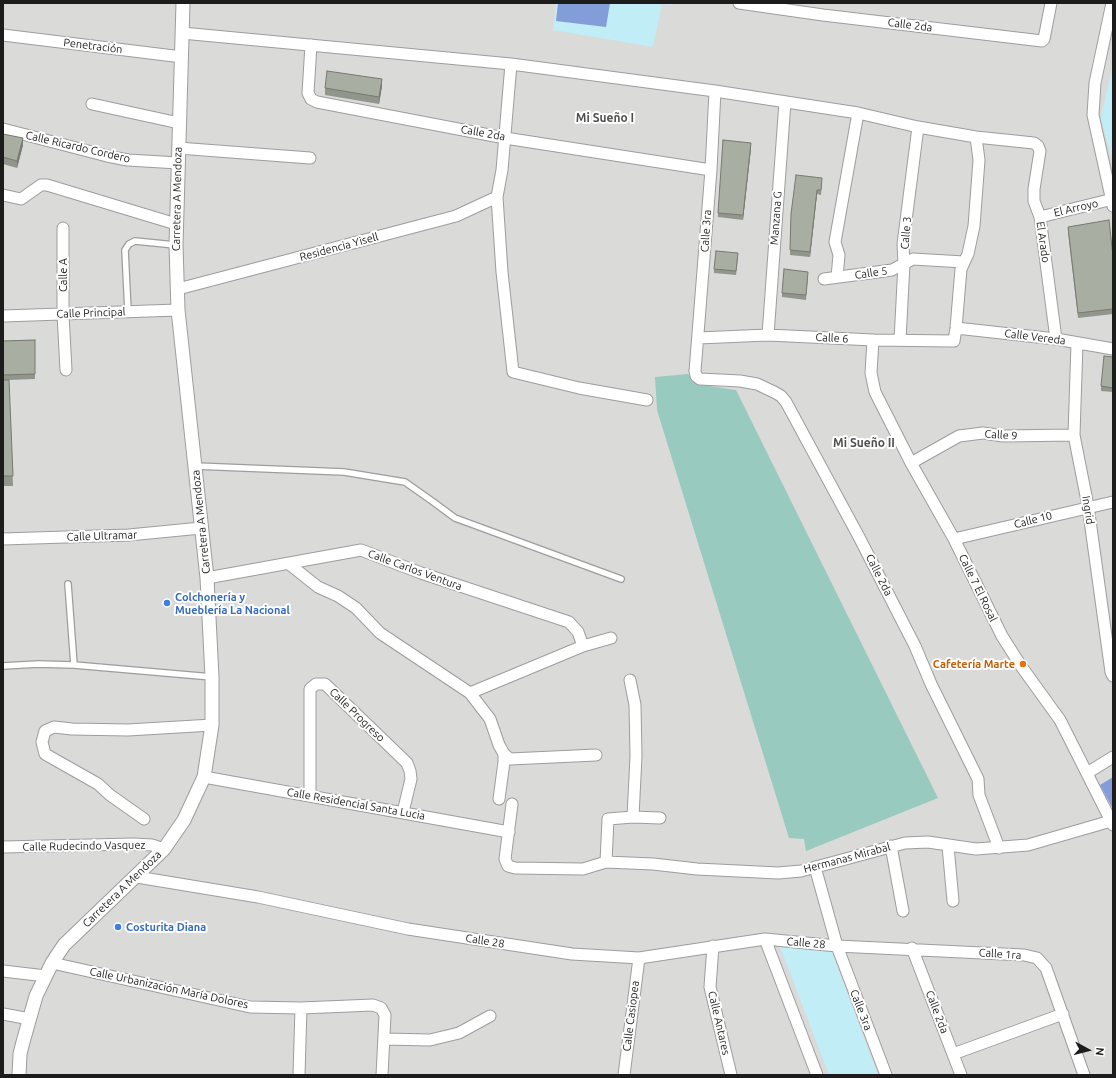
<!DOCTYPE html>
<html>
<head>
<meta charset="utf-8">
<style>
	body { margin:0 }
	#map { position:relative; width:1116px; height:1078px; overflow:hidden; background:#e5ede2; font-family:Ubuntu,sans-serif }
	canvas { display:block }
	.frame { position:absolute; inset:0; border:4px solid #1c1c1c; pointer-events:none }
	.north { position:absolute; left:1068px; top:1030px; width:40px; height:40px; -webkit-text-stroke:3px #fff; paint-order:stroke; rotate:97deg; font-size:11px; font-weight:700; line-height:16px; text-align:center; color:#1c1c1c }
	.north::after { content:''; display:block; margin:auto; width:14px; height:18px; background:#1c1c1c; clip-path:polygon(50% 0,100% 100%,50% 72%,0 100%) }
</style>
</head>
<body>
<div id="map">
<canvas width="1116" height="1078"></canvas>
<div class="frame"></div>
<div class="north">N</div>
</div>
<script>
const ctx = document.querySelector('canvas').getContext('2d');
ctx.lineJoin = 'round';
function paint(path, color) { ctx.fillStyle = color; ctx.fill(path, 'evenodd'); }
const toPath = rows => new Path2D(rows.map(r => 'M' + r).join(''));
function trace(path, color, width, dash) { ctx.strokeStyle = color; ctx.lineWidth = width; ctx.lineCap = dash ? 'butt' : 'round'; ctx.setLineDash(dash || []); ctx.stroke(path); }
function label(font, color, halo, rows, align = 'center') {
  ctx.font = font + ' Ubuntu,sans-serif'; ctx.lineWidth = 4; ctx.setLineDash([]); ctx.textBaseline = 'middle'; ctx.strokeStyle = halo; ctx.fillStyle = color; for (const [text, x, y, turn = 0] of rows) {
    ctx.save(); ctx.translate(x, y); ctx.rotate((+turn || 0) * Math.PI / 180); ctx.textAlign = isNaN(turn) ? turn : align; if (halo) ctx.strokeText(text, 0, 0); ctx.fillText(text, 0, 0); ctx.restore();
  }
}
paint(toPath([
	[3,3,1113,3,1113,1075,3,1075]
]), '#dadad9');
paint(toPath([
	[688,374,696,384,736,390,938,798,806,851,804,839,789,838,657,410,655,377]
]), '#98cac0');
paint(toPath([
	[556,3,672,3,672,5,662,4,653,47,553,30],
	[1113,62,1113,162,1101,119],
	[780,947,832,952,878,1075,829,1075]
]), '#c0edf6');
paint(toPath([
	[558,3,610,3,606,27,556,21],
	[1113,777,1113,809,1100,785]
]), '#839dd9');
const service = toPath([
	[128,312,125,250,129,244,135,241,175,245],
	[195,466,344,472,405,482,432,501,455,518,621,579],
	[68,584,74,665],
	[3,666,38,664,74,665,212,677]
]);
const minor = toPath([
	[739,3,823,15,1042,41,1044,39,1051,3],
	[1112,3,1095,83,1093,115,1113,206],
	[182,33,511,64,715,91,858,113,918,127,976,137,1034,143,1038,146,1040,151,1034,189,1034,201,1040,217,1056,339],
	[3,35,182,57],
	[311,45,308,93,311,99,317,102,505,138,711,170],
	[511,64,502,170,497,197,502,272,513,372,579,388,647,400],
	[715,91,711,170,695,371,696,376,700,379,740,381,757,384,774,392,781,396,786,402,859,537,915,646,931,684,978,779,979,795,999,848],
	[92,104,179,123],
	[3,129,107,156,128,160,178,163],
	[178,148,310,158],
	[3,195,21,199,41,185,47,185,176,224],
	[1040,217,1113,199],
	[63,228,63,314,66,370],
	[837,277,839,255,835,242,858,113],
	[824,279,892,270,913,259,964,262],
	[178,289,456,216,497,197],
	[3,316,178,310],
	[956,328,1056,339,1113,349],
	[768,335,785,102],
	[698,338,768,335,873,340,954,341,956,328,961,269,968,254,974,226,979,160,976,137],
	[873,340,871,373,875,392,911,463,954,539,1002,636,1021,666,1060,720,1113,825],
	[900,340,904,264,903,244,918,127],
	[1077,343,1074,435,1088,506,1111,672,1113,676],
	[911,463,959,436,983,433,1003,436,1074,435],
	[3,539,129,535,201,528],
	[954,539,1113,502],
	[289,564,318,587,338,596,356,608,380,633,470,693,490,719,499,745,504,754,510,759,596,755],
	[207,578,361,550,421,573,569,622,578,632,583,646],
	[630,680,635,705,636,756,633,817],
	[470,693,583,646,611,638],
	[1087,773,1113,757],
	[204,777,509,832],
	[310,796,310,689,316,684,325,684,407,763,410,771,411,779,403,812],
	[499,799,504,762,504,754],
	[512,804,505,859,508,866,515,868,583,869,606,862,653,864,697,869,738,871,778,873,801,871,905,843,928,842,976,849,1028,845,1111,821],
	[144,819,110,795,98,784,45,754,42,742,45,731,54,727,72,729,128,730,212,725],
	[891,846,903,911],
	[948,846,953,901],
	[3,847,134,844,152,845,164,849],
	[606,862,608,819,633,817,660,818],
	[815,867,837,946,886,1075],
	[137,877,258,897,408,929,572,954,639,958,765,939,837,946,1024,955,1037,958,1046,968,1084,1075],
	[765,939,817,1075],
	[713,946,710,987,731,1075],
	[912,948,961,1075],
	[52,963,250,1007,301,1008,373,1005,381,1008,385,1015,382,1075],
	[3,971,46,976],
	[3,1014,30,1019],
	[384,1039,430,1040,459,1033,490,1016],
	[953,1054,1063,1014],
	[299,1075,301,1008],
	[624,1075,639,958]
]);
const tertiary = toPath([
	[19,1075,20,1054,23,1042,36,996,52,963,64,945,164,849,184,820,204,777,212,725,212,677,207,578,178,310,176,245,183,3]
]);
trace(service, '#9d9d9d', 8);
trace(minor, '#9d9d9d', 13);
trace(tertiary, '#9d9d9d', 15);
trace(service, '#fff', 5.5);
trace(minor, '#fff', 11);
trace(tertiary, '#fff', 13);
paint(toPath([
	[382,86,379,104,325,95,325,88],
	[3,134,23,145,17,168,3,164],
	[751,148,743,220,718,217,718,213],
	[822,182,821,195,817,194,810,257,790,255,791,214],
	[1068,227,1113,256,1113,314,1078,318,1068,232],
	[738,258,736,275,714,273,714,269],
	[808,276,806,300,782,297,782,293],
	[35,340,35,379,9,380,13,486,3,486,3,341],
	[1113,357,1113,392,1101,391,1101,386]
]), '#90968b');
paint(toPath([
	[382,79,382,86,379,104,379,97],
	[23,138,23,145,17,168,17,161],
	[751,143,751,148,743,220,743,215],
	[817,190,817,194,810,257,810,252]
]), '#767a71');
const building = toPath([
	[327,71,382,79,379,97,325,88,327,71],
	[3,134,23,138,17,161,3,157,3,134],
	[723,140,751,143,743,215,718,213,723,140],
	[796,175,822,178,821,190,817,190,810,252,790,250,791,214,796,175],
	[1109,220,1113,256,1113,309,1078,313,1068,227,1109,220],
	[716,251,738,253,736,271,714,269,716,251],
	[784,269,808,272,806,295,782,293,784,269],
	[35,340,35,374,3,375,3,341,35,340],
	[1104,356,1113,357,1113,388,1101,386,1104,356],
	[3,380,9,380,13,476,3,476,3,380]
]);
paint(building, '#a8aea2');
trace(building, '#767a71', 1);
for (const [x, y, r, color] of [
	[167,603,4,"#3f7fe0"],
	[1023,664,4,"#e8710a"],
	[118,927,4,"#3f7fe0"]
]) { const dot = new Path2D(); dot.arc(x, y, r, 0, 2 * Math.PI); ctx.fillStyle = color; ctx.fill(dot); trace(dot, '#fff', 1.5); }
label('11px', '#1c1c1c', '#fff', [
	["Calle 2da",910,25,7],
	["Penetración",93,46,7],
	["Calle 2da",483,133,10],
	["Calle Ricardo Cordero",78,147,13],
	["Carretera A Mendoza",177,199,-89],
	["El Arroyo",1076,208,-13],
	["Manzana G",776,218,-86],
	["Calle 3ra",706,231,-86],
	["Calle 3",906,233,-85],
	["El Arado",1043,242,82],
	["Residencia Yisell",339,247,-15],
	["Calle 5",871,273,-8],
	["Calle A",63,275,-90],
	["Calle Principal",91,313,-2],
	["Calle Vereda",1035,337,7],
	["Calle 6",832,338,3],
	["Calle 9",1001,435,4],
	["Ingrid",1088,510,81],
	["Calle 10",1033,520,-14],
	["Carretera A Mendoza",201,522,-96],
	["Calle Ultramar",102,536,-2],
	["Calle Carlos Ventura",415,570,20],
	["Calle 2da",879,575,63],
	["Calle 7 El Rosal",978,588,64],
	["Calle Progreso",357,715,44],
	["Calle Residencial Santa Lucia",356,804,10],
	["Calle Rudecindo Vasquez",84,846,-1],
	["Hermanas Mirabal",847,858,-15],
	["Carretera A Mendoza",122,889,-44],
	["Calle 28",485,941,9],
	["Calle 28",806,943,5],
	["Calle 1ra",1000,954,4],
	["Calle Urbanización María Dolores",169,988,12],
	["Calle 3ra",861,1010,69],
	["Calle 2da",937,1012,69],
	["Calle Casiopea",631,1016,-83],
	["Calle Antares",719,1023,77]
]);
label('bold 11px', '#366cbe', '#fff', [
	["Colchonería y",175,597],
	["Mueblería La Nacional",175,610],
	["Costurita Diana",126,927]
], 'left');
label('bold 11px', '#c56008', '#fff', [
	["Cafetería Marte",1015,664]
], 'right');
label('bold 12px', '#4f4f4f', '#fff', [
	["Mi Sueño I",605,118],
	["Mi Sueño II",864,443]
]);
</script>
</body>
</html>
